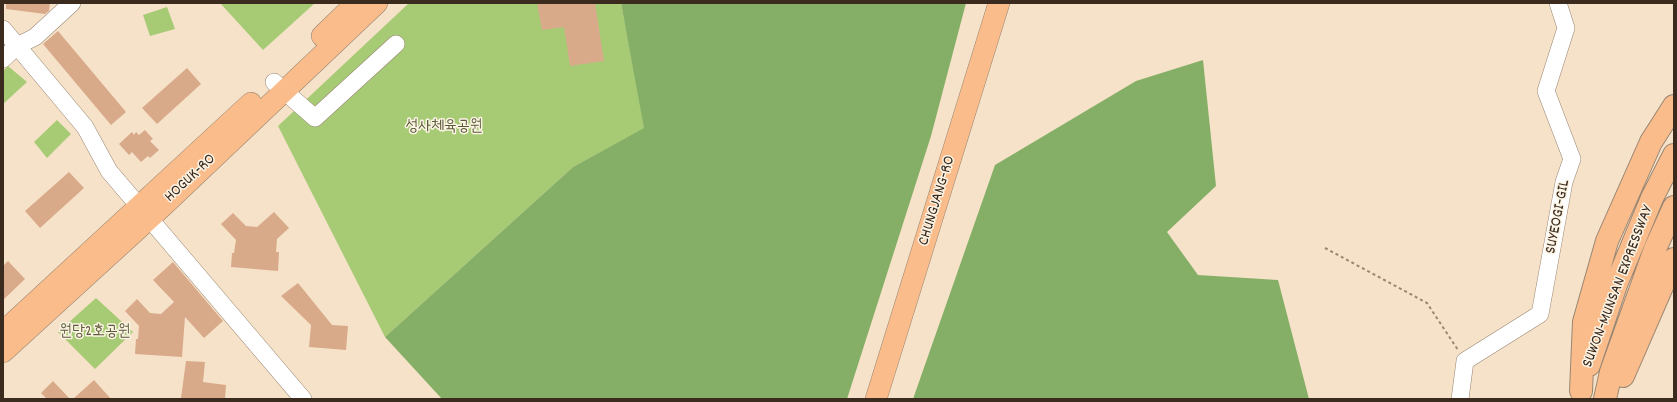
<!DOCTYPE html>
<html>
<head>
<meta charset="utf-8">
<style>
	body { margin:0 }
	#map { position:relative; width:1677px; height:402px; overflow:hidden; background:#f6e2c8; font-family:Dekko,sans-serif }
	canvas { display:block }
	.frame { position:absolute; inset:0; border:4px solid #3b2a1e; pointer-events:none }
</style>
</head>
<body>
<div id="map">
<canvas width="1677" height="402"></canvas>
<div class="frame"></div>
</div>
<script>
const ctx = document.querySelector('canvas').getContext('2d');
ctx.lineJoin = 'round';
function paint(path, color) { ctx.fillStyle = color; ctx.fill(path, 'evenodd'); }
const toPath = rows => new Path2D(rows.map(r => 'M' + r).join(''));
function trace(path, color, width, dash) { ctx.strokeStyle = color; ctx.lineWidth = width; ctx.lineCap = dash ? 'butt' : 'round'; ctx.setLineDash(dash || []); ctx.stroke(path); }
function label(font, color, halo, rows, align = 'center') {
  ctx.font = font + ' Dekko,"Poor Story",sans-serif'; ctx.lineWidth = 3; ctx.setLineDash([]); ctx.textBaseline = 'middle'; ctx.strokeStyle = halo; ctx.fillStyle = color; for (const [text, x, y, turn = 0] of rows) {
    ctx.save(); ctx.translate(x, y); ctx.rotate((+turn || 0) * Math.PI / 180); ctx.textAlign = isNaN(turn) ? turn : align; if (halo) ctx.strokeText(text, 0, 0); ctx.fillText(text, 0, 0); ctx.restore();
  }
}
paint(toPath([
	[220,3,315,3,263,50],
	[409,3,621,3,645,128,573,167,385,337,278,126],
	[167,7,175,29,150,36,143,15],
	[8,66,27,82,3,104,3,71],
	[57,120,71,134,47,158,34,142],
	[96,298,133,332,95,369,58,332]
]), '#a7cb75');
paint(toPath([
	[621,3,966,3,931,136,847,399,442,399,385,337,573,167,644,128],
	[1203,60,1216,186,1167,232,1198,275,1278,280,1309,399,913,399,995,165,1136,81]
]), '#85af66');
paint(toPath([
	[6,3,50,3,49,11,45,14,6,9],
	[537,3,595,3,604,61,570,66,564,27,542,30],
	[58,31,126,112,111,125,43,44],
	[187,68,201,84,157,124,142,108],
	[145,130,153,139,150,141,159,150,150,158,148,156,141,162,132,152,129,155,119,144,132,132,134,135,136,132,139,135],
	[69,172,84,188,40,228,25,211],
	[274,212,289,228,277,239,276,252,279,252,278,271,231,267,232,253,234,253,236,240,221,224,233,213,246,226,257,227],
	[8,261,25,279,3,300,3,266],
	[173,262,223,321,204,338,185,317,182,357,135,354,136,339,138,339,139,326,125,311,137,299,150,313,161,314,174,302,153,280],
	[298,283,332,325,348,326,346,350,309,347,311,325,281,296],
	[186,361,205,362,203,382,226,385,225,399,181,398],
	[94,380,111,399,73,399],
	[53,381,70,399,47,399,41,393]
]), '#d8aa8a');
const minor = toPath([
	[3,29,85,127,109,171,303,399],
	[3,59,17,46,35,37,72,3],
	[274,82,315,118,396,44],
	[1460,399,1465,361,1540,314,1564,182,1572,159,1546,91,1566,28,1558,3]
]);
const major = toPath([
	[322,36,356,3],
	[3,332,251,103],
	[3,352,163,206,377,3],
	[876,399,999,3]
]);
const highway = toPath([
	[1589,365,1617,282,1652,198,1674,155],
	[1623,376,1674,259],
	[1581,391,1584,322,1607,241,1651,142,1674,106],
	[1605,399,1611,372,1655,249,1674,207]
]);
trace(minor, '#988673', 18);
trace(major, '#988673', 22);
trace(highway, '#988673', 24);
trace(toPath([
	[1325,248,1427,303,1458,350]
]), '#988673', 2, [3, 3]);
trace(minor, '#fff', 17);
trace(major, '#fabc8b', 21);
trace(highway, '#fabc8b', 22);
label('16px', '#5b5a38', '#fcf5e5', [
	["성사체육공원",444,128],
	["원당2호공원",95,333]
]);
label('16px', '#3b2a1e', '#fcf5e5', [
	["HOGUK-RO",191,179,-43],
	["CHUNGJANG-RO",938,201,-73],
	["SUYEOGI-GIL",1559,217,-79],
	["SUWON-MUNSAN EXPRESSWAY",1619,287,-69]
]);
</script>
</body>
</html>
